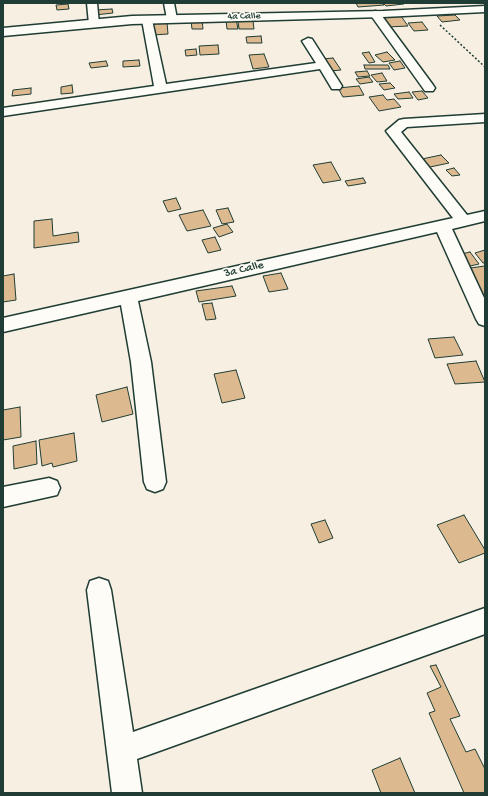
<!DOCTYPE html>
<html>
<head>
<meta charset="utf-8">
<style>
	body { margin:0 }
	#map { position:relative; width:488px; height:796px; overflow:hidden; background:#f7efe2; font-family:"Gochi Hand",sans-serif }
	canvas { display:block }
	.frame { position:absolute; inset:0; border:4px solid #1f3d34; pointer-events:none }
</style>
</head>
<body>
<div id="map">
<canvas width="488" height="796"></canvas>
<div class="frame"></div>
</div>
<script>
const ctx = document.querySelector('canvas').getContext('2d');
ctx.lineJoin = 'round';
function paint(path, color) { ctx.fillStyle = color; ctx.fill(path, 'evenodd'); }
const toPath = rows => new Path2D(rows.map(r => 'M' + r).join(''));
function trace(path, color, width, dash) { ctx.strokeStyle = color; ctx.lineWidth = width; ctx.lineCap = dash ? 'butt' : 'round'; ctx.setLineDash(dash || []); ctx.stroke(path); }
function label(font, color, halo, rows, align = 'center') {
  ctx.font = font + ' "Gochi Hand",sans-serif'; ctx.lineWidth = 3.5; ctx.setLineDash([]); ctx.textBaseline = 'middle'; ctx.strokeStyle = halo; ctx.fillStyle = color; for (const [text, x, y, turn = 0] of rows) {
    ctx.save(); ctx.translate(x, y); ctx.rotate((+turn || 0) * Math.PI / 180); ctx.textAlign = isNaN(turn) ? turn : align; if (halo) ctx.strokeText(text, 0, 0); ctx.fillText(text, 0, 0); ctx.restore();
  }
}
const building = toPath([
	[356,3,382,3,384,5,358,7,356,3],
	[383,3,403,3,404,4,386,6,383,3],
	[68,4,69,9,57,10,56,5,68,4],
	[112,9,113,13,95,15,95,10,112,9],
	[455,15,460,20,442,22,437,16,455,15],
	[401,16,408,26,387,27,380,18,401,16],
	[236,19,238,29,227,29,226,20,236,19],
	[202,20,203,29,192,29,191,21,202,20],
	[238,21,253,21,254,29,239,29,238,21],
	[167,22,168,34,153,35,152,23,167,22],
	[422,22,428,30,414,31,408,23,422,22],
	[261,36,262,43,247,43,246,37,261,36],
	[218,45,219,54,200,55,199,46,218,45],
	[196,49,197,55,186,56,185,50,196,49],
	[369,52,375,62,369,63,362,53,369,52],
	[387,52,395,60,383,62,375,55,387,52],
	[264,54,269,67,253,69,249,55,264,54],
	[333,58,341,70,330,71,322,59,333,58],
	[139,60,140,66,123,67,123,61,139,60],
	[106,61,108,66,91,68,89,63,106,61],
	[400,61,405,68,394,70,389,63,400,61],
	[364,65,388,65,390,69,365,69,364,65],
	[367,71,370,76,358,77,355,72,367,71],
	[382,73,387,81,377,82,371,75,382,73],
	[369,77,373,82,360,84,356,79,369,77],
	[390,83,395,88,384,90,379,84,390,83],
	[72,85,73,93,61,94,61,87,72,85],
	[359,86,364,95,343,97,338,88,359,86],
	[31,88,31,94,12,96,13,90,31,88],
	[422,91,428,98,418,100,412,92,422,91],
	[409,92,413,98,398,99,394,94,409,92],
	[383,95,387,100,394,99,401,107,379,111,369,97,383,95],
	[441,155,449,163,430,167,422,159,441,155],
	[331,162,341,180,323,183,313,165,331,162],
	[454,168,460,175,452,176,446,170,454,168],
	[363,178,366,183,348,186,345,181,363,178],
	[176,198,181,209,168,212,163,201,176,198],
	[228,208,234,222,222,224,216,210,228,208],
	[203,210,211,226,187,231,179,215,203,210],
	[52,219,53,236,78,232,79,242,34,248,34,221,52,219],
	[227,224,233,232,219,237,213,228,227,224],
	[215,237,221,250,208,253,202,240,215,237],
	[485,250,485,263,483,263,475,253,485,250],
	[470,252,479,264,466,267,457,255,470,252],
	[485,266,485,296,481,297,463,269,485,266],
	[281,273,288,289,269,292,263,276,281,273],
	[14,274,16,300,3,302,3,276,14,274],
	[232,286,236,296,199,302,196,291,232,286],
	[212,303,216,319,206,320,202,304,212,303],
	[454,337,463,355,435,358,428,339,454,337],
	[476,361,485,382,455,384,447,364,476,361],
	[236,370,245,398,222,403,214,374,236,370],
	[127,387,133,414,102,422,96,395,127,387],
	[20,407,21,437,3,440,3,410,20,407],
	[74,433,77,461,53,467,52,463,42,466,39,440,74,433],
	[36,441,37,464,14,469,13,446,36,441],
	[464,515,485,550,485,553,459,563,437,525,464,515],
	[325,520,333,538,319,543,311,524,325,520],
	[436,665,460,716,450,719,466,752,475,749,485,769,485,793,464,793,429,713,435,711,427,693,441,687,430,666,436,665],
	[400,758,415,793,381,793,372,770,400,758]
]);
paint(building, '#ddb98f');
trace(building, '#1f3d34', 1);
const minor = toPath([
	[87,3,97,3,99,24,98,26,94,27,89,24,87,3],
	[164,3,174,3,177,19,176,21,172,22,167,19,164,3],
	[375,11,379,12,433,85,435,88,433,91,425,91,370,14,375,11],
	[147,17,152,20,166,84,316,63,302,41,308,38,312,39,342,86,340,89,332,89,320,69,3,116,3,108,154,86,142,20,147,17],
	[485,114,485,122,407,127,401,132,467,215,485,211,485,221,452,229,485,300,485,326,479,324,476,319,437,232,138,301,151,362,166,482,163,489,155,492,147,489,144,482,131,362,121,305,3,332,3,318,453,218,386,131,399,120,404,119,485,114],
	[49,478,57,481,60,488,57,495,3,507,3,487,49,478],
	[99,578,108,581,111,590,133,732,485,608,485,634,137,759,142,793,112,793,87,590,90,581,99,578]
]);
const tertiary = toPath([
	[485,6,485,12,383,17,132,24,3,36,3,28,132,16,383,11,485,6]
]);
trace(minor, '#1f3d34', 3);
trace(tertiary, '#1f3d34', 3);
trace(toPath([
	[440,25,485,67]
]), '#1f3d34', 1.5, [2, 2]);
paint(minor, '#fdfcf7');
paint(tertiary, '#fdfcf7');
label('10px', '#1f3d34', '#fdfcf7', [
	["4a Calle",244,17,-1]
]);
label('12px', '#1f3d34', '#fdfcf7', [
	["3a Calle",244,270,-13]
]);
</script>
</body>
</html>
